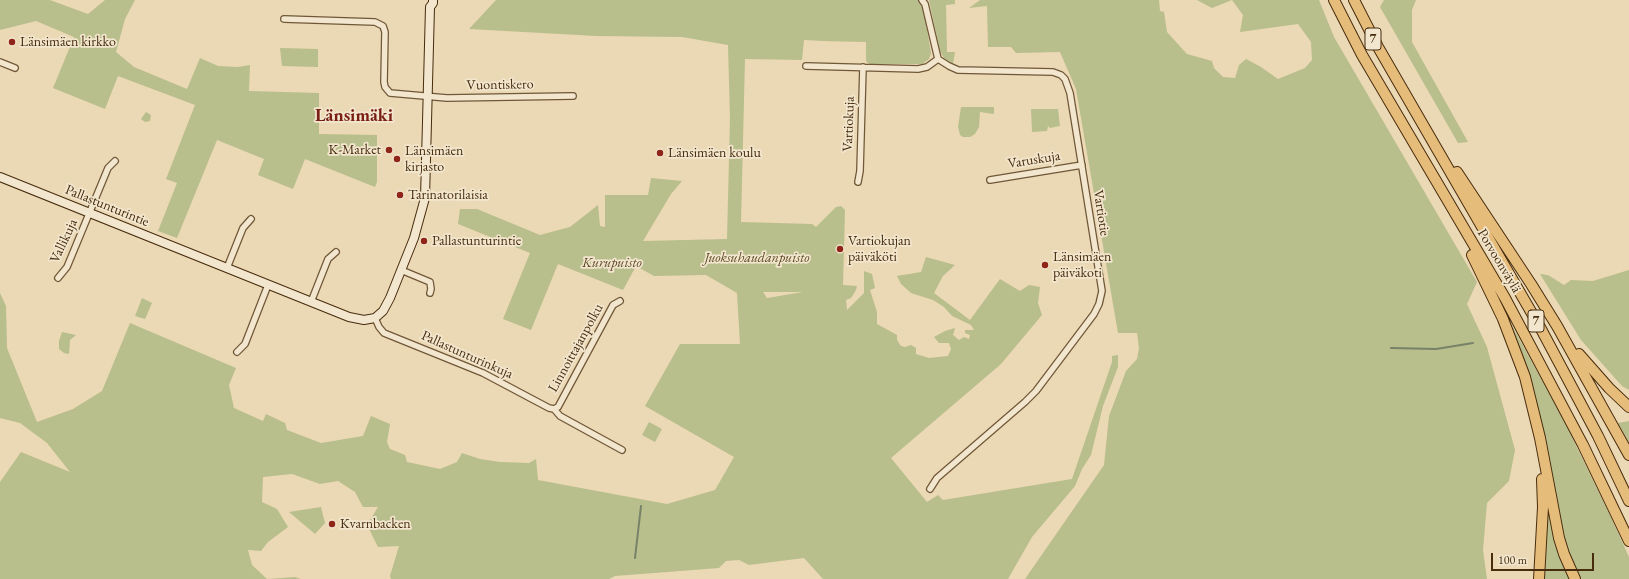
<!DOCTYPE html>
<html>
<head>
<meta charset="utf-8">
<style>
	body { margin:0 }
	#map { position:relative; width:1629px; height:579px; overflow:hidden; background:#ebd8b4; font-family:"EB Garamond",serif }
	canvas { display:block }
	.scale { position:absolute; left:1491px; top:553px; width:103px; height:18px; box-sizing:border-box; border:2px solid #472c0d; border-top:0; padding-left:5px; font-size:12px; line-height:14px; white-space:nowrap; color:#472c0d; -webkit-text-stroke:3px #f2e6ce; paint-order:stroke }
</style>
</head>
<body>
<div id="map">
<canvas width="1629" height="579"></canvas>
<div class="scale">100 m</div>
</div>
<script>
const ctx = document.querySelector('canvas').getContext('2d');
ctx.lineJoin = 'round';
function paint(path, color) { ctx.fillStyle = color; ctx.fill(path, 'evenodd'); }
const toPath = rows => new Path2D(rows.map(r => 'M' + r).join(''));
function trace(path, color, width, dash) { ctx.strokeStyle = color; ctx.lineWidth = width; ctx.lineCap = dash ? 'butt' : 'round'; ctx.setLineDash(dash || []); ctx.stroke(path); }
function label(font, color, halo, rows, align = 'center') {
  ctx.font = font + ' "EB Garamond",serif'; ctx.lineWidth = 3.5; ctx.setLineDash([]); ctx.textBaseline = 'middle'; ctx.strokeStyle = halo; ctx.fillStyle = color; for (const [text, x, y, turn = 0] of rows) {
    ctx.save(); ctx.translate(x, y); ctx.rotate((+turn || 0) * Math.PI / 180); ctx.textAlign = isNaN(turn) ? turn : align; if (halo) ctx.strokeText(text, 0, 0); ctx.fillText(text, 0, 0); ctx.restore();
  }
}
paint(toPath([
	[0,0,50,0,88,14,105,0,135,0,125,19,116,52,134,67,187,89,200,58,218,66,238,67,250,65,249,91,319,93,319,134,377,135,377,182,375,187,305,159,293,189,258,175,264,159,217,140,177,238,158,231,177,183,166,179,195,105,118,76,105,109,53,88,74,37,36,21,0,30],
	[496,0,920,0,925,18,931,53,929,59,922,64,869,64,866,61,866,42,823,41,804,40,802,60,745,59,741,222,812,224,816,227,836,207,841,206,845,210,843,285,857,286,856,290,851,298,846,300,847,310,864,293,864,271,872,274,875,288,870,290,877,312,877,324,897,335,897,340,901,346,905,347,911,345,916,348,916,354,929,358,948,356,951,349,949,343,939,343,934,337,945,331,955,328,953,335,959,340,964,337,969,339,970,335,965,333,965,330,974,330,971,325,952,316,944,307,933,300,911,293,901,284,897,276,921,272,926,257,955,265,943,276,934,293,970,320,1000,279,1020,291,1029,285,1040,287,1038,303,1042,315,1001,364,891,458,927,502,938,495,943,500,1072,479,1112,362,1112,356,1118,355,1118,367,1103,406,1091,455,1082,469,1075,486,1032,537,1008,579,823,579,804,558,749,565,739,560,726,561,719,568,615,576,609,579,391,579,390,576,399,546,378,547,367,525,378,507,363,507,355,492,338,481,320,484,292,474,263,477,262,502,277,509,288,527,268,542,261,551,248,550,252,565,267,579,295,577,301,579,0,579,0,482,21,452,70,472,47,443,20,423,0,418,0,293,6,306,7,348,37,422,73,409,102,391,130,323,236,368,229,385,234,408,263,421,266,414,285,423,287,430,321,443,363,436,371,416,390,424,387,442,390,449,405,455,407,462,440,469,457,462,462,453,480,459,500,462,529,463,536,459,538,480,667,504,715,490,734,457,645,406,680,344,740,344,737,293,706,275,654,276,636,266,623,290,558,264,531,330,503,319,530,253,458,224,460,209,477,209,540,235,570,227,598,205,600,226,605,227,605,195,648,195,651,178,682,181,671,194,643,241,727,239,730,119,728,45,682,37,596,36,469,29],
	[763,292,803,292,767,298],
	[929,0,955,0,955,4,946,5,947,52,955,52,953,64,944,58,940,51],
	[980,0,1159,0,1160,11,1164,12,1167,32,1187,54,1212,61,1214,68,1223,77,1235,78,1239,65,1246,59,1261,67,1278,79,1305,68,1312,60,1311,42,1298,24,1240,32,1243,15,1232,0,1212,8,1197,0,1319,0,1334,37,1477,282,1467,304,1487,347,1515,450,1509,481,1487,503,1483,550,1487,579,1025,579,1104,465,1109,416,1126,371,1137,359,1139,348,1137,333,1118,333,1076,89,1060,52,1016,53,1011,47,988,47,987,6,969,8],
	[1384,0,1416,0,1412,10,1412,42,1468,142,1458,143,1380,7],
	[280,48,318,49,318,67,282,66],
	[961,107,994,107,994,114,980,112,979,127,975,134,970,137,963,137,960,135,958,127],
	[1031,109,1058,109,1060,126,1050,128,1048,126,1047,131,1032,132],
	[146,112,151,115,150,121,145,122,141,119],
	[1629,270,1629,390,1622,386,1581,340,1540,274,1548,275,1564,285,1571,280,1593,281],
	[142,298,152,303,145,319,135,316],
	[1509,320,1566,425,1608,511,1629,557,1629,579,1578,579,1562,534],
	[62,332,76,335,70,340,69,354,64,353,59,349,59,341],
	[1629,421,1629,443,1618,423],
	[649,422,662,429,655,442,642,435],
	[321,507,325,523,315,534,289,512],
	[1548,511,1554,536,1570,579,1542,579]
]), '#b8be8c');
trace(toPath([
	[1391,348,1436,349,1473,343],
	[635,558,641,506]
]), '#788269', 2);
const street = toPath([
	[922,0,925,4,938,59,949,66,958,70,1053,72,1061,75,1065,79,1070,93,1102,291,1099,304,1094,314,1036,391,1025,402,937,478,930,489],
	[284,19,375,22,383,26,385,32,384,82,385,87,390,93,447,98,573,96],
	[0,62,15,68],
	[806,66,918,69,927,67,938,59],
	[990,180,1082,165],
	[858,182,860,171,863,67],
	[227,268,243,228,251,219],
	[401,270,430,282,431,289,430,293],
	[58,278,67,267,108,168,115,161],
	[311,302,328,259,336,252],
	[375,318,379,327,384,333,483,373,549,408,554,409],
	[237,352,245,344,268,285],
	[554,409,558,407,613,305,620,301],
	[554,409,560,416,622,450]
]);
const secondary = toPath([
	[0,177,349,317,364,320,375,318,383,311,390,298,414,238,425,198,430,7,433,3,433,0]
]);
const highway = toPath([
	[1334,0,1362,55,1505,298,1583,445,1629,541],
	[1354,0,1378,47,1541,329,1598,436,1629,501],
	[1457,172,1531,284,1557,326,1629,455],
	[1472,255,1503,319,1525,377,1540,438,1559,538,1564,554,1575,579],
	[1579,354,1609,388,1629,407],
	[1539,579,1543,507,1542,479]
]);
trace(street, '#705737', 8);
trace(secondary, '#472c0d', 10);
trace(highway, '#472c0d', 12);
trace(street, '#f2e6ce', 5.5);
trace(secondary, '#f2e6ce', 8);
trace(highway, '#e6bc7a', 10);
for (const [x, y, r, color] of [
	[12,42,4,"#8f2418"],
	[389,150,4,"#8f2418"],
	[660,153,4,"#8f2418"],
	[397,159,4,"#8f2418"],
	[400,195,4,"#8f2418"],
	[424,241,4,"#8f2418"],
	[840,249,4,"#8f2418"],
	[1045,265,4,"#8f2418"],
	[332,524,4,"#8f2418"]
]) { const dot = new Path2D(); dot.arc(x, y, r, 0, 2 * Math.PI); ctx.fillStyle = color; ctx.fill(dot); trace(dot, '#f2e6ce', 1.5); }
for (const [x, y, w] of [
	[1373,39,16],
	[1536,321,16]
]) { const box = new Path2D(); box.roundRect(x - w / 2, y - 11, w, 22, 3); ctx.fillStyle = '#f2e6ce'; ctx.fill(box); trace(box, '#472c0d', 1); }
label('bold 13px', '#472c0d', null, [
	["7",1373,39],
	["7",1536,321]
]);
label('14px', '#472c0d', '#f2e6ce', [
	["Länsimäen kirkko",20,42],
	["K-Market",381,150,"right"],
	["Länsimäen",405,151],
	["kirjasto",405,167],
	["Länsimäen koulu",668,153],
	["Tarinatorilaisia",408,195],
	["Pallastunturintie",432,241],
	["Vartiokujan",848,241],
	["päiväköti",848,257],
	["Länsimäen",1053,257],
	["päiväkoti",1053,273],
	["Kvarnbacken",340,524]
], 'left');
label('14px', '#472c0d', '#f2e6ce', [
	["Vuontiskero",500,85,-1],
	["Vartiokuja",849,124,-88],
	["Varuskuja",1034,160,-9],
	["Pallastunturintie",107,206,22],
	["Vartiotie",1101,213,81],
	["Vallikuja",64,241,-65],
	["Porvoonväylä",1499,261,59],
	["Linnoittajanpolku",576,348,-61],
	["Pallastunturinkuja",467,355,24]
]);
label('italic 14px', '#5e4926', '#f2e6ce', [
	["Juoksuhaudanpuisto",757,258],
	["Kurupuisto",612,263]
]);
label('bold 18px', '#7a1f14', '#f2e6ce', [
	["Länsimäki",354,116]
]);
</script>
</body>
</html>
